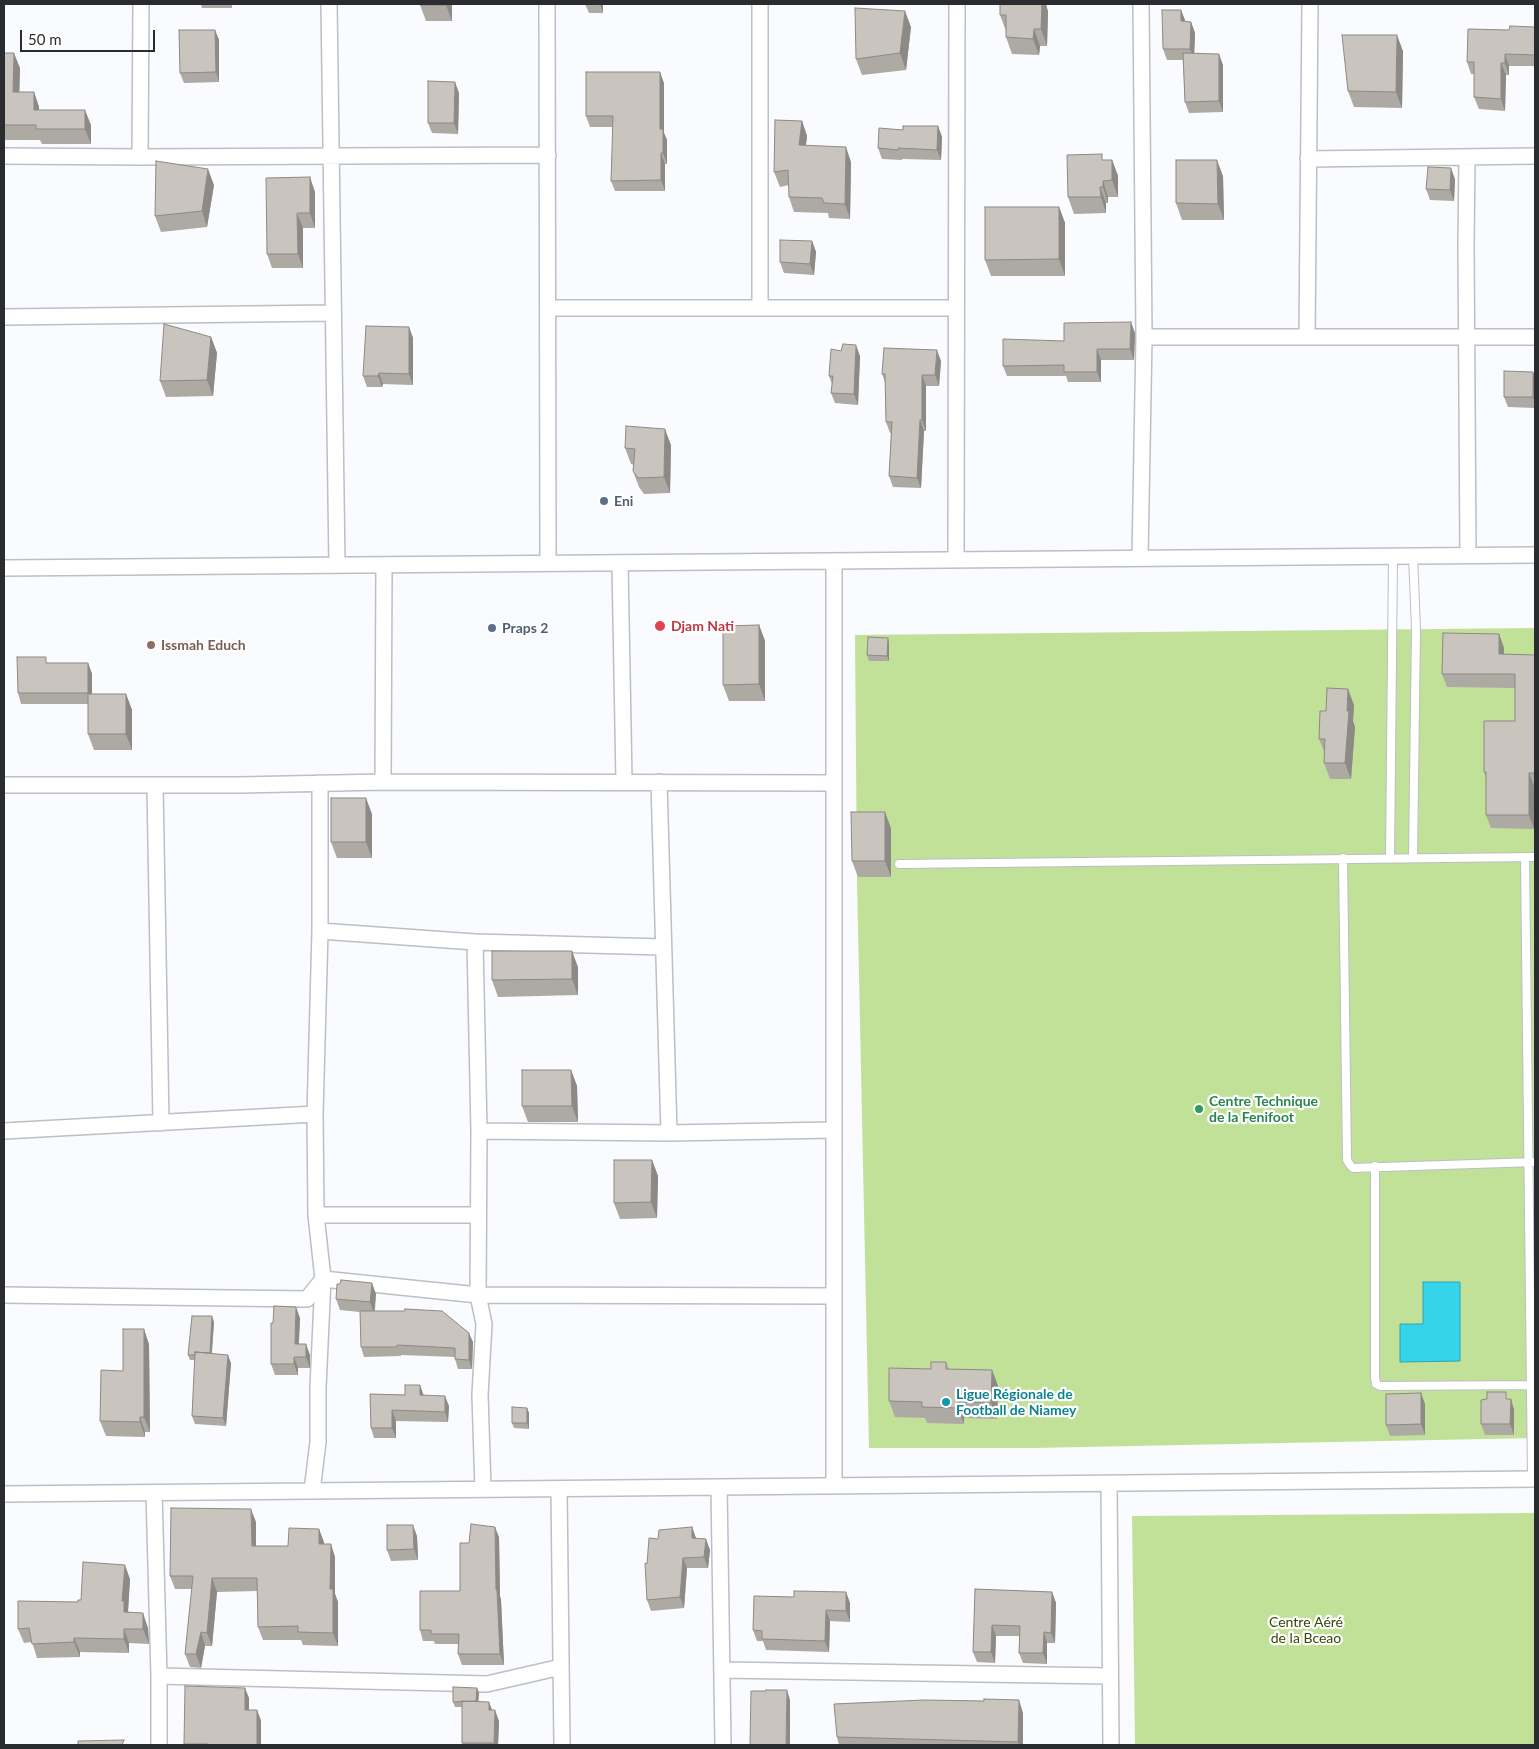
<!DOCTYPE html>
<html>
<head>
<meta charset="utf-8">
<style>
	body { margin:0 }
	#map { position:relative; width:1539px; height:1749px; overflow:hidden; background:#f9fbfe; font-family:Lato,sans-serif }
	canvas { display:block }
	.frame { position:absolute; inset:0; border:5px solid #2a2c2f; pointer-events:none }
	.scale { position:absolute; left:20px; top:30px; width:135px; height:22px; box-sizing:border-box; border:2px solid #2a2c2f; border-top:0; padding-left:6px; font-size:15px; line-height:18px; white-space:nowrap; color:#2a2c2f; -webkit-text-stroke:4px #fff; paint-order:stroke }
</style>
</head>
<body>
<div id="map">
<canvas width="1539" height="1749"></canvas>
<div class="frame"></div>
<div class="scale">50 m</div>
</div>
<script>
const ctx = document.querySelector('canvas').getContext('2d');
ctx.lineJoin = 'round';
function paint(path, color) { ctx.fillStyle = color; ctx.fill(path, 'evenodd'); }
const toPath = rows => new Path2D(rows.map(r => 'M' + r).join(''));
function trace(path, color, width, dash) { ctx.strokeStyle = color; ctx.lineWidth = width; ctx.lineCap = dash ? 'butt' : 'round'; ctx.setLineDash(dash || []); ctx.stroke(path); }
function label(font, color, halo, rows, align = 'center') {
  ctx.font = font + ' Lato,sans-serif'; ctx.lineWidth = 4.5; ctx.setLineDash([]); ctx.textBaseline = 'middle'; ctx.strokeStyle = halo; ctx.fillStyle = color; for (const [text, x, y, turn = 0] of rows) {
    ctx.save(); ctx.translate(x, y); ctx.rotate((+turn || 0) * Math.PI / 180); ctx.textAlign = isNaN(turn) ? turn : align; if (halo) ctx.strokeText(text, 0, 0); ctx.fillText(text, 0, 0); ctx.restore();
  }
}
paint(toPath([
	[1535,628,1535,1438,1033,1448,869,1448,857,881,855,635],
	[1535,1513,1535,1745,1135,1745,1132,1516]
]), '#c2e198');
const water = toPath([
	[1423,1282,1460,1282,1460,1361,1400,1362,1400,1324,1423,1324,1423,1282]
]);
paint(water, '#34d5eb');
trace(water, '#31a2b3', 1);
const lane = toPath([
	[1525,857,1532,1479],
	[1343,858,1347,1160,1350,1165,1353,1168,1535,1162],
	[1390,858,1393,556],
	[1413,858,1416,629,1413,556],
	[899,864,1535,857],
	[1375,1166,1375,1378,1376,1384,1380,1386,1531,1385]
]);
const street = toPath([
	[329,4,337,565],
	[547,4,548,563],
	[4,156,140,157,548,155],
	[140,157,141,4],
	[1467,157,1466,245,1468,555],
	[1308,159,1535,156],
	[760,307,760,4],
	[548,308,956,308],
	[4,317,332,313],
	[1144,337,1535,337],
	[1307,337,1310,4],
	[1140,558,1144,337,1141,4],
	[956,560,957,4],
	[620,563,624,782],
	[4,568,1535,555],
	[383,782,384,565],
	[659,782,669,1133],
	[4,785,240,785,383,782,834,783],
	[155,785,161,1123],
	[320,931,475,942,663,947],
	[475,942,479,1131,478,1295,484,1324,480,1395,483,1489],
	[4,1131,315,1114],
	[479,1131,669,1133,833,1130],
	[316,1215,478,1215],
	[4,1295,307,1299,323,1279,478,1295,834,1296],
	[1109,1483,1111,1745],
	[834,1486,834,561],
	[719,1487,723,1745],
	[559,1489,562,1745],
	[312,1491,318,1442,318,1387,323,1279,316,1215,315,1114,320,931,320,783],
	[154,1493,159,1676,159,1745],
	[4,1494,1535,1479],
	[723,1670,1110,1676],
	[159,1676,487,1684,561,1667]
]);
trace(lane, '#bbbfc6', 10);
trace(street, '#bbbfc6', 18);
trace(lane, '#fff', 8);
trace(street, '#fff', 15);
paint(toPath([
	[201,4,232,4,232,8,202,8],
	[452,4,452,21,426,21,420,5],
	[585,4,603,4,603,13,589,13],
	[1000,4,1046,4,1048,12,1047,46,1040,46,1039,55,1012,54,1006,37,1006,31,1000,15],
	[1181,10,1185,21,1191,22,1195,33,1194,54,1223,65,1223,112,1189,113,1185,102,1183,60,1167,60,1163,49],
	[911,27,906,70,862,75,856,59],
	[1535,27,1535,66,1509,66,1509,75,1506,75,1505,111,1479,109,1474,97,1474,74,1471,74,1467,62,1509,30],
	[215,30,219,40,219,82,184,83,180,73],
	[1403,51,1402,108,1354,107,1348,91],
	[4,53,20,68,19,92,34,92,39,107,39,110,91,125,91,144,42,144,40,140,4,140],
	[664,83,664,133,667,140,667,164,665,164,665,191,615,191,611,181,613,127,590,127,586,116],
	[459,93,458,134,432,133,428,123],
	[802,121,807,136,806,145,851,162,850,219,829,218,828,213,794,212,789,197,789,185,780,187,774,172],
	[938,126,942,137,941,160,902,159,902,160,882,159,878,148,903,130],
	[1104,160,1112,160,1118,176,1118,197,1108,197,1108,203,1106,203,1106,213,1074,214,1068,197],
	[1223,176,1224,220,1182,220,1176,203],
	[1455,179,1454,201,1430,200,1426,189],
	[214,185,207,227,161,232,155,216],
	[315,192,315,228,303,228,303,268,272,268,267,254],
	[1059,207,1065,223,1065,276,991,276,985,260],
	[812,241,816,252,814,275,784,273,780,262],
	[409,327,413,338,413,385,383,384,382,387,367,387,363,376],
	[1135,333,1134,360,1101,360,1101,382,1068,382,1066,376,1007,376,1003,366,1064,341],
	[211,337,217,353,213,396,166,397,160,381],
	[841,351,860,356,858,405,835,403,831,393,832,384,829,376],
	[941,361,939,386,926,386,926,431,924,431,921,488,893,487,889,476,891,433,890,433,886,422,885,382,882,374],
	[1533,372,1535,378,1535,408,1508,407,1504,397],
	[671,445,670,493,644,494,639,487,633,471,634,465,631,464,625,448],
	[759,625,765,641,765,701,729,701,723,685],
	[1499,634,1504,648,1504,655,1535,655,1535,786,1534,786,1534,829,1491,828,1486,815,1486,779,1484,772,1515,721,1515,688,1447,687,1442,674],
	[888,638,889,643,889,661,869,661,867,655],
	[48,663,88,663,92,674,92,694,126,694,132,710,132,750,94,750,88,734,88,704,21,704,18,693],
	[1354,705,1353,721,1355,727,1351,779,1330,779,1324,763,1325,754,1319,739,1326,711],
	[372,814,372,858,337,858,331,842],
	[891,828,891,877,858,877,852,861],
	[578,967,578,995,498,997,492,980],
	[571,1070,577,1086,578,1122,528,1122,522,1106],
	[652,1160,658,1176,657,1218,620,1219,614,1203],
	[376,1294,375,1311,473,1342,472,1369,458,1369,455,1359,455,1357,401,1355,401,1356,364,1357,361,1347,360,1312,340,1310,336,1299],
	[300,1318,299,1344,310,1355,310,1368,298,1368,298,1375,275,1375,271,1364,273,1323],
	[214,1322,212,1353,231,1363,226,1426,195,1424,192,1416,195,1360,190,1360,188,1355],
	[149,1344,150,1432,145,1432,145,1437,106,1436,100,1421,123,1371],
	[946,1362,949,1369,992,1370,998,1386,997,1419,964,1418,964,1424,927,1423,925,1418,895,1417,889,1401,931,1369],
	[370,1394,423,1395,449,1406,448,1422,396,1421,396,1438,374,1438,371,1428],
	[1509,1399,1511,1399,1514,1410,1514,1435,1485,1435,1481,1424],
	[1425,1404,1425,1435,1390,1436,1386,1425],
	[527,1408,529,1413,529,1429,514,1428,512,1423],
	[256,1522,256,1546,288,1546,319,1529,324,1544,335,1557,335,1594,338,1602,338,1646,303,1645,301,1640,263,1640,258,1627,257,1591,217,1592,212,1646,205,1646,201,1668,190,1667,185,1654,192,1589,175,1589,170,1576],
	[692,1527,696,1539,710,1550,708,1568,687,1568,684,1608,651,1611,647,1600,658,1539],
	[417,1536,418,1560,391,1561,387,1550],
	[499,1537,500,1596,501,1600,504,1665,462,1665,458,1654,458,1644,435,1644,434,1641,423,1641,420,1630,460,1591,469,1543],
	[130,1579,128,1611,129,1613,148,1628,149,1644,129,1643,129,1653,80,1652,80,1657,37,1658,32,1642,24,1643,18,1629,78,1602,81,1600],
	[975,1589,1052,1592,1056,1603,1055,1643,1047,1643,1047,1664,1023,1663,1019,1653,1019,1636,996,1636,995,1663,977,1662,973,1652],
	[846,1592,850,1603,850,1622,830,1621,829,1652,766,1650,763,1641,757,1641,753,1630,794,1597],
	[477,1688,479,1693,478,1701,492,1710,499,1721,498,1745,463,1745,462,1743,462,1707,455,1707,453,1702],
	[249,1698,249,1710,257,1710,261,1721,261,1745,184,1745,184,1744],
	[984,1701,1023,1713,1023,1745,839,1745,837,1737]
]), '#ada9a3');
paint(toPath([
	[446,4,452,4,452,21,446,5],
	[600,4,603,4,603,13],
	[1042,4,1046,4,1048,12,1047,46,1041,29],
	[1181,10,1185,20,1185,32,1181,21],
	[905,11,911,27,906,70,900,53],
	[1191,22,1195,33,1194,60,1190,49],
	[1034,29,1040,46,1039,55,1033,39],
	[215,30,219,40,219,82,216,72],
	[1397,35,1403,51,1402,108,1396,92],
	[14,53,20,68,19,107,13,92],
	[1219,54,1223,65,1223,112,1219,101],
	[1505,54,1509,66,1509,75,1505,63],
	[1501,63,1506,75,1505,111,1501,99],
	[660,72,664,83,664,133,667,140,667,164,663,153,660,129],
	[455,82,459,93,458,134,454,123],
	[34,92,39,107,39,124,34,110],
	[85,110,91,125,91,144,85,129],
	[802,121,807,136,804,160,799,145],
	[938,126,942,137,941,160,937,150],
	[846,147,851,162,850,219,845,204],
	[661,153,665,164,665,191,661,180],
	[1112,160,1118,176,1118,197,1112,180],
	[1217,160,1223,176,1224,220,1218,204],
	[1451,168,1455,179,1454,201,1450,190],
	[208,169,214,185,207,227,202,211],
	[310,177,315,192,315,228,310,213],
	[1103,181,1108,197,1108,203,1103,187],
	[1100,187,1106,203,1106,213,1101,197],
	[1059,207,1065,223,1065,276,1059,259],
	[297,213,303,228,303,268,298,254],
	[812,241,816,252,814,275,810,264],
	[1131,322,1135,333,1134,360,1130,349],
	[409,327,413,338,413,385,409,374],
	[211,337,217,353,213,396,207,380],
	[856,345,860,356,858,405,854,394],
	[1097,349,1101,360,1101,382,1097,372],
	[937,350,941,361,939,386,935,375],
	[1533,372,1535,378,1535,404,1533,397],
	[379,373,383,384,382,387,378,376],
	[922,375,926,386,926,431,922,420],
	[920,420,924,431,921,488,917,478],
	[665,429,671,445,670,493,664,477],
	[759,625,765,641,765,701,759,684],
	[1499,634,1504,648,1504,668,1499,654],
	[888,638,889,643,889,661,887,656],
	[88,663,92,674,92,704,88,693],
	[1348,689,1354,705,1353,721,1355,727,1351,779,1345,763],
	[126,694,132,710,132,750,126,734],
	[1529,773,1534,786,1534,829,1529,815],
	[366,798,372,814,372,858,366,842],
	[885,812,891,828,891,877,885,861],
	[572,951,578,967,578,995,572,979],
	[571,1070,577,1086,578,1122,572,1106],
	[652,1160,658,1176,657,1218,651,1202],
	[372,1283,376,1294,374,1313,370,1302],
	[296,1307,300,1318,298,1354,295,1344],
	[212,1316,214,1322,211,1360,209,1355],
	[144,1329,149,1344,150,1432,144,1417],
	[469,1333,473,1342,472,1369,469,1360],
	[306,1344,310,1355,310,1368,306,1357],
	[228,1355,231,1363,226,1426,223,1418],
	[294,1357,298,1368,298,1375,294,1364],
	[992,1370,998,1386,997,1419,991,1403],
	[420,1385,424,1396,420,1395],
	[1421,1393,1425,1404,1425,1435,1421,1424],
	[445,1396,449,1406,448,1422,445,1412],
	[1511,1399,1514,1410,1514,1435,1510,1424],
	[958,1402,964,1418,964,1424,958,1408],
	[527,1408,529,1413,529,1429,527,1423],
	[392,1410,396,1421,396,1438,392,1428],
	[140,1417,145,1432,145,1437,140,1422],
	[251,1509,256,1522,256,1560,252,1546],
	[413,1525,417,1536,418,1560,414,1549],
	[495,1527,499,1537,500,1596,501,1600,504,1665,500,1654,496,1590],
	[692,1527,696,1538,696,1549,692,1538],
	[319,1529,324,1542,323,1557,319,1544],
	[706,1539,710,1550,708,1568,704,1557],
	[331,1544,335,1557,335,1594,338,1602,338,1646,333,1633,330,1589],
	[683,1558,687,1568,684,1608,680,1597],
	[125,1565,130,1579,128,1611,130,1615,124,1612,122,1601],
	[212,1578,217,1592,212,1646,207,1633],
	[846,1592,850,1603,850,1622,846,1611],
	[1052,1592,1056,1603,1055,1643,1051,1633],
	[826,1610,830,1621,829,1652,825,1641],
	[143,1613,148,1628,149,1644,143,1629],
	[992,1625,996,1636,995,1663,991,1652],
	[124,1629,129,1643,129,1653,124,1639],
	[201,1632,205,1646,201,1668,196,1654],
	[1044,1632,1047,1643,1047,1664,1043,1653],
	[74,1638,80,1652,80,1657,74,1642],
	[245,1688,249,1698,249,1721,245,1710],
	[477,1688,479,1693,478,1708,476,1702],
	[787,1690,790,1700,790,1745,786,1745],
	[1019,1700,1023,1713,1023,1745,1019,1745,1018,1742],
	[489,1702,493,1712,489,1710],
	[257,1710,261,1721,261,1745,257,1745],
	[495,1710,499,1721,498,1745,495,1745,494,1743]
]), '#8d8984');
const building = toPath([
	[420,4,446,4,446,5,420,5,420,4],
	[1000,4,1042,4,1041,29,1034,29,1033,39,1006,37,1006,15,1000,15,1000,4],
	[855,8,905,11,900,53,856,59,855,8],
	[1162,10,1181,10,1181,21,1191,22,1190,49,1163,49,1162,10],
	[1510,26,1535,27,1535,55,1505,54,1505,63,1501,63,1501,99,1474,97,1474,62,1467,62,1468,29,1509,30,1510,26],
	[179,30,215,30,216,72,180,73,179,30],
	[1342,35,1397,35,1396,92,1348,91,1342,35],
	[4,53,14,53,13,92,34,92,34,110,85,110,85,129,36,129,36,125,4,125,4,53],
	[1183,53,1219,54,1219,101,1185,102,1183,53],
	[586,72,660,72,660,129,663,129,663,153,661,153,661,180,611,181,613,116,586,116,586,72],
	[428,81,455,82,454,123,428,123,428,81],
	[775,120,802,121,799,145,846,147,845,204,824,203,822,198,789,197,788,170,774,172,775,120],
	[903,126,938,126,937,150,898,148,898,150,878,148,879,128,903,130,903,126],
	[1102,154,1102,160,1112,160,1112,180,1103,181,1103,187,1100,187,1101,197,1068,197,1067,155,1102,154],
	[1176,160,1217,160,1218,204,1176,203,1176,160],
	[156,161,208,169,202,211,155,216,156,161],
	[1428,167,1451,168,1450,190,1426,189,1428,167],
	[310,177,310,213,297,213,298,254,267,254,266,178,310,177],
	[985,207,1059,207,1059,259,985,260,985,207],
	[780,240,812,241,810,264,780,262,780,240],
	[1131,322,1130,349,1097,349,1097,372,1064,372,1064,365,1003,366,1003,339,1064,341,1064,323,1131,322],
	[164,324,211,337,207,380,160,381,164,324],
	[366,326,409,327,409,374,379,373,378,376,363,376,366,326],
	[843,344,856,345,854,394,831,393,833,376,829,376,831,349,841,351,843,344],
	[884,348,937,350,935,375,922,375,922,420,920,420,917,478,889,476,892,422,886,422,885,374,882,374,884,348],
	[1504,371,1533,372,1533,397,1504,397,1504,371],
	[626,426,665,429,664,477,638,478,633,471,635,449,625,448,626,426],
	[759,625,759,684,723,685,723,626,759,625],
	[1443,633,1499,634,1499,654,1535,655,1535,773,1529,773,1529,815,1486,815,1486,772,1484,772,1484,721,1515,721,1515,674,1442,674,1443,633],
	[868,637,888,638,887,656,867,655,868,637],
	[17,657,46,657,46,663,88,663,88,693,18,693,17,657],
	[1327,688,1348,689,1347,711,1349,711,1345,763,1324,763,1325,739,1319,739,1320,711,1326,711,1327,688],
	[88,694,126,694,126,734,88,734,88,694],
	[331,798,366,798,366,842,331,842,331,798],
	[851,812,885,812,885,861,852,861,851,812],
	[492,951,572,951,572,979,492,980,492,951],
	[522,1070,571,1070,572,1106,522,1106,522,1070],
	[614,1160,652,1160,651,1202,614,1203,614,1160],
	[341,1280,372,1283,370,1302,336,1299,337,1284,340,1284,341,1280],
	[274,1306,296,1307,295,1344,306,1344,306,1357,294,1357,294,1364,271,1364,271,1323,273,1323,274,1306],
	[405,1309,442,1311,469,1333,469,1360,455,1359,455,1348,397,1345,397,1347,361,1347,360,1311,405,1311,405,1309],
	[192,1316,212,1316,210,1353,195,1352,195,1355,188,1355,192,1316],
	[123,1329,144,1329,144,1417,140,1417,140,1422,100,1421,101,1370,123,1371,123,1329],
	[195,1352,228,1355,223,1418,192,1416,195,1352],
	[931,1362,946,1362,946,1369,992,1370,991,1403,958,1402,958,1408,922,1407,922,1402,889,1401,889,1368,931,1369,931,1362],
	[405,1385,420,1385,420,1395,445,1396,445,1412,392,1410,392,1428,371,1428,370,1394,405,1395,405,1385],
	[1487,1392,1506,1392,1506,1399,1511,1399,1510,1424,1481,1424,1481,1400,1487,1399,1487,1392],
	[1421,1393,1421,1424,1386,1425,1386,1394,1421,1393],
	[512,1407,527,1408,527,1423,512,1423,512,1407],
	[171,1508,251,1509,252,1546,288,1546,289,1528,319,1529,319,1544,331,1544,330,1589,333,1589,333,1633,298,1632,298,1626,258,1627,257,1578,212,1578,207,1633,201,1632,196,1654,185,1654,193,1576,170,1576,171,1508],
	[471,1524,495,1527,496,1590,497,1590,500,1654,458,1654,459,1634,431,1634,431,1630,420,1630,420,1591,460,1591,460,1543,469,1543,471,1524],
	[387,1525,413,1525,414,1549,387,1550,387,1525],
	[692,1527,692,1538,706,1539,704,1557,683,1558,680,1597,647,1600,645,1563,647,1564,649,1538,658,1539,659,1530,692,1527],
	[83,1562,125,1565,122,1601,124,1601,124,1612,143,1613,143,1629,124,1629,124,1639,74,1638,74,1642,32,1644,29,1628,18,1629,18,1601,78,1602,78,1600,81,1600,83,1562],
	[975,1589,1052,1592,1051,1633,1044,1632,1043,1653,1019,1653,1020,1626,992,1625,991,1652,973,1652,975,1589],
	[794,1591,846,1592,846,1611,826,1610,825,1641,762,1639,762,1631,753,1630,754,1596,794,1597,794,1591],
	[185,1686,245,1688,245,1710,257,1710,257,1745,208,1745,208,1744,184,1744,185,1686],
	[453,1687,477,1688,476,1701,453,1702,453,1687],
	[766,1690,787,1690,786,1745,750,1745,751,1691,766,1691,766,1690],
	[984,1699,1019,1700,1018,1742,837,1737,834,1704,924,1700,984,1701,984,1699],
	[462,1701,489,1702,489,1710,495,1710,494,1743,462,1743,462,1701],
	[124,1740,122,1745,78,1745,78,1741,124,1740]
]);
paint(building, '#c9c4bd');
trace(building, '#8d8984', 1);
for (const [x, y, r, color] of [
	[604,501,5,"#5c6f8a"],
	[660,626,6,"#e0444e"],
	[492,628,5,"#5c6f8a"],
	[151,645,5,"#8d6e63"],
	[1199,1109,5,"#2e9e5b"],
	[946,1402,5,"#0f9aa8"]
]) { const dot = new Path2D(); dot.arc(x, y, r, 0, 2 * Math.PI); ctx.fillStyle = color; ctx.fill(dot); trace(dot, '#fff', 2); }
label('bold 14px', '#4e5e75', '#fff', [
	["Eni",614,501],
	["Praps 2",502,628]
], 'left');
label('bold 14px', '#be3a42', '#fff', [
	["Djam Nati",671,626]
], 'left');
label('bold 14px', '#785e54', '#fff', [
	["Issmah Educh",161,645]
], 'left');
label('bold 14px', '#27864d', '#fff', [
	["Centre Technique",1209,1101],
	["de la Fenifoot",1209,1117]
], 'left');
label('bold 14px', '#0d838f', '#fff', [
	["Ligue Régionale de",956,1394],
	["Football de Niamey",956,1410]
], 'left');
label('14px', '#334902', '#fff', [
	["Centre Aéré",1306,1622],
	["de la Bceao",1306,1638]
]);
</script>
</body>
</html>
